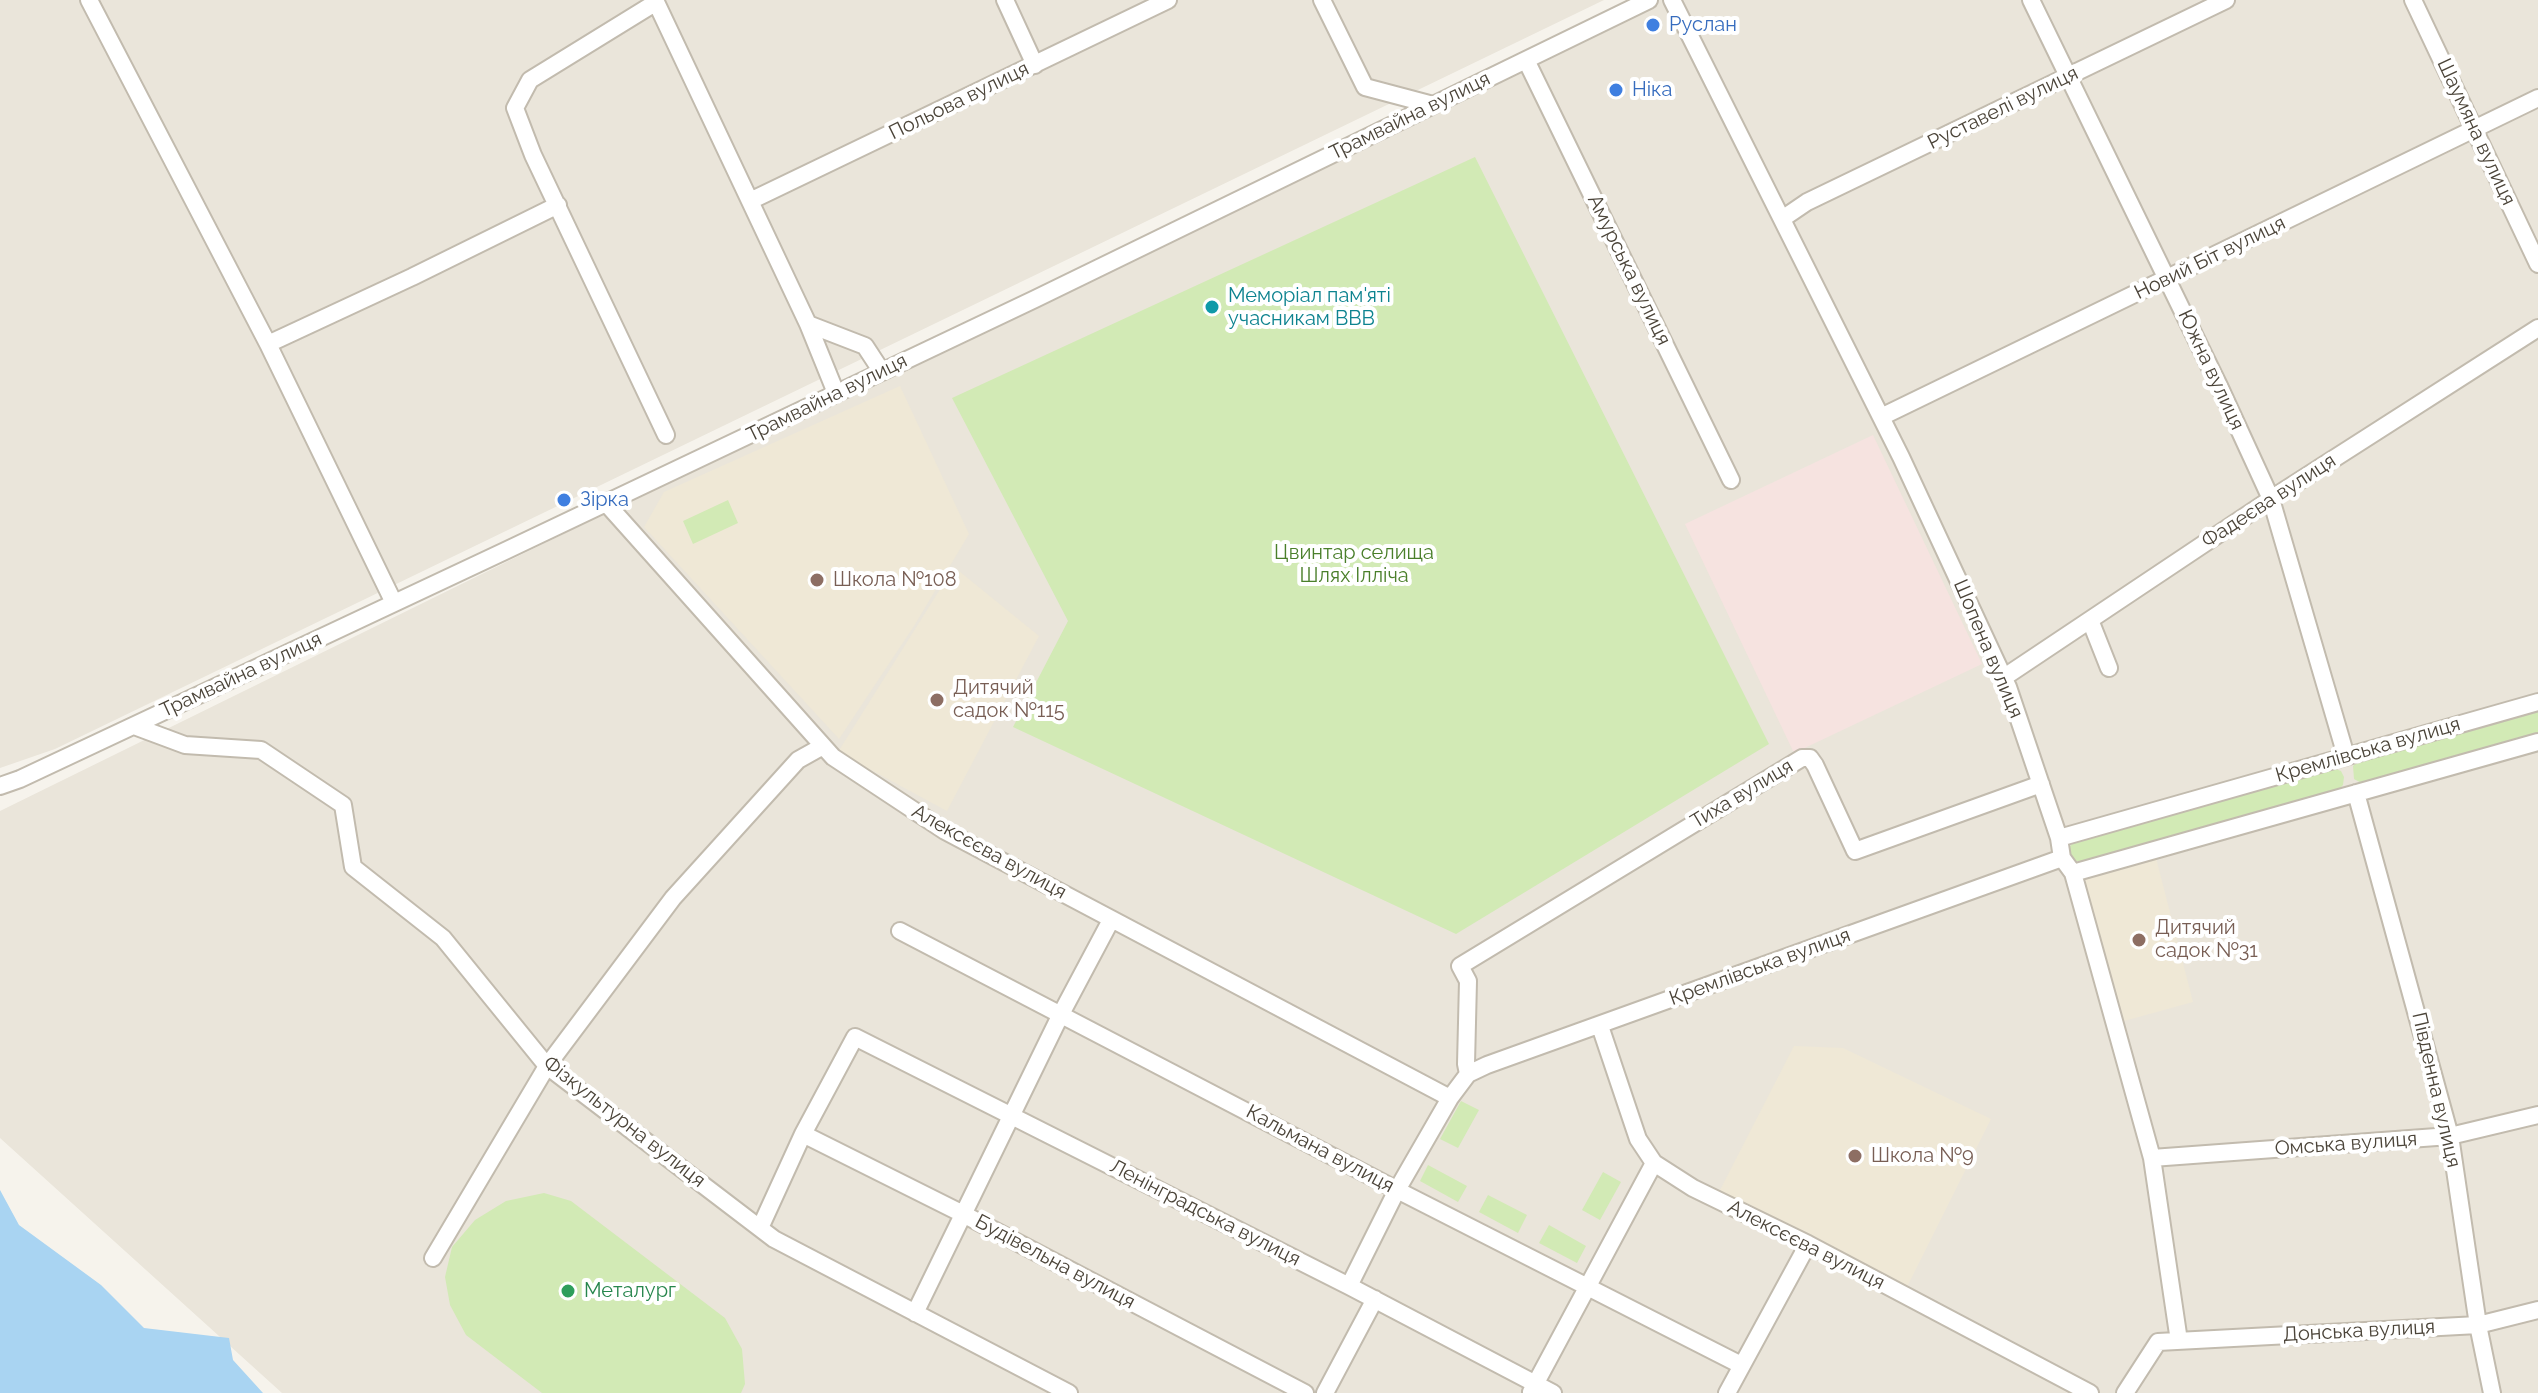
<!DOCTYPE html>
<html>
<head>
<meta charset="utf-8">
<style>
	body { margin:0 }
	canvas { display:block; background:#f6f3ec }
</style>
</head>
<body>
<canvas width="2538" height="1393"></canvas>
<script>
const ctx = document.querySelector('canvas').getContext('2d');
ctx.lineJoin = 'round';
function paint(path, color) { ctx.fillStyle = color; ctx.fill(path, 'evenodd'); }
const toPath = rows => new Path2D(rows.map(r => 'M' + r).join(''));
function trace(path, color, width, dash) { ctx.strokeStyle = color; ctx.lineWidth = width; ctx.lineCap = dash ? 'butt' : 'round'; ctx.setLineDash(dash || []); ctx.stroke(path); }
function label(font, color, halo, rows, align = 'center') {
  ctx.font = font + ' Raleway,sans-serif'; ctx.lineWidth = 8; ctx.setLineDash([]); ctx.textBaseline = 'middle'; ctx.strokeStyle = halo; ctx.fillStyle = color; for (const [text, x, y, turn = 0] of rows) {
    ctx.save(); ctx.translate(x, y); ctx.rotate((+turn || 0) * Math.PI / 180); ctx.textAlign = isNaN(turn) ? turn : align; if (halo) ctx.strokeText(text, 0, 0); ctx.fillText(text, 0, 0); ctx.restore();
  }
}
paint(toPath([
	[0,0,1604,0,55,749,0,768],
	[1649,0,2538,0,2538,1393,282,1393,0,1138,0,811]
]), '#eae5da');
paint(toPath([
	[900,386,969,534,914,626,839,739,644,527,664,492],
	[954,567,1039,636,947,811,838,752],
	[2156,858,2193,1002,2124,1021,2084,878],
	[1794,1046,1843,1048,1991,1119,1906,1289,1718,1194]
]), '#efe8d6');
paint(toPath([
	[1873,435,1982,664,1794,753,1685,524]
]), '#f6e3e0');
paint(toPath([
	[1475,157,1769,744,1456,934,1013,727,1068,621,952,398],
	[728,500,738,523,693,544,683,521],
	[2538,711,2538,736,2363,784,2354,779,2353,766,2359,761],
	[2333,768,2341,771,2344,777,2343,785,2338,790,2083,863,2074,860,2070,852,2070,846,2075,841],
	[1461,1101,1479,1110,1458,1148,1440,1139],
	[1428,1165,1467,1186,1458,1202,1420,1181],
	[1603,1172,1621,1182,1600,1220,1582,1210],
	[544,1193,571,1201,725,1318,742,1349,745,1384,741,1393,542,1393,466,1335,450,1305,445,1277,452,1247,475,1220,506,1201],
	[1488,1195,1527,1215,1518,1233,1479,1212],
	[1549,1225,1586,1246,1577,1263,1539,1243]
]), '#d2eab5');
paint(toPath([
	[0,1190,19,1225,101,1285,144,1328,229,1338,233,1360,263,1393,0,1393]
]), '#a9d4f2');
const minor = toPath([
	[89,0,268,344,394,603],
	[655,0,808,324,836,393],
	[1005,0,1035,65],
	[1322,0,1365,87,1433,105],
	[1672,0,1901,457,2008,687,2059,838,2062,858,2073,873,2152,1158,2179,1341],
	[2031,0,2220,388,2271,499,2346,756],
	[2413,0,2538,264],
	[655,3,530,80,515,108,533,155,666,435],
	[1526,60,1731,480],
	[750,201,1168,0],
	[1782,219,1807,202,2226,0],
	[808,324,865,346,882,372],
	[268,344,412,277,558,205],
	[1881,417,2538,98],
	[606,503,833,757,945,831,1450,1098],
	[2090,620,2109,668],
	[2003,678,2271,499,2538,328],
	[134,726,185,745,261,750,343,805,353,867,443,938,547,1066,774,1239,1069,1393],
	[0,786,20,779,505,551,1035,299,1649,0],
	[2356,793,2450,1136,2478,1325,2492,1393],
	[2059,838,2538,702],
	[2073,873,2538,742],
	[900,931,1397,1190,1741,1365],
	[1600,1026,1638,1139,1654,1163,1693,1188,1808,1244,2090,1393],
	[1468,1074,1466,1064,1468,981,1460,966,1802,758,1810,758,1815,765,1855,851,2041,784],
	[803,1134,963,1214,1305,1393],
	[2152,1158,2450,1136,2538,1115],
	[760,1228,803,1134,855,1037,1349,1286,1553,1393],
	[433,1258,547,1066,673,898,798,760,823,746],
	[1349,1286,1397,1190,1450,1098,1468,1074,1487,1065,2062,858],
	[915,1313,1061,1014,1111,920],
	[1531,1392,1654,1163],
	[1325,1393,1375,1299],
	[1727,1393,1808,1244],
	[2125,1393,2158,1342,2478,1325,2538,1310]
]);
trace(minor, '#c2bbae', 20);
trace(minor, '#fff', 16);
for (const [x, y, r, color] of [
	[1653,25,8,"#3f7fe0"],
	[1616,90,8,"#3f7fe0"],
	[1212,307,8,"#0f9aa8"],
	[564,500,8,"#3f7fe0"],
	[817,580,8,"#8d6e63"],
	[937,700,8,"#8d6e63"],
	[2139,940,8,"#8d6e63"],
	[1855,1156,8,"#8d6e63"],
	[568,1291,8,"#2e9e5b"]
]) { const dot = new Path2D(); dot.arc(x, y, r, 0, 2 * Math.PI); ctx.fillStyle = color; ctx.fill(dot); trace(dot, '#fff', 3); }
label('20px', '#366cbe', '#fff', [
	["Руслан",1669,25],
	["Ніка",1632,90],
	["Зірка",580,500]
], 'left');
label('20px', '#4b4439', '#fff', [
	["Польова вулиця",959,101,-26],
	["Руставелі вулиця",2003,108,-26],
	["Трамвайна вулиця",1410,116,-26],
	["Шаумяна вулиця",2476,132,65],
	["Новий Біт вулиця",2210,258,-26],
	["Амурська вулиця",1629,270,64],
	["Южна вулиця",2211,370,65],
	["Трамвайна вулиця",827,398,-26],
	["Фадеєва вулиця",2269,501,-33],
	["Шопена вулиця",1988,649,67],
	["Трамвайна вулиця",241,675,-25],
	["Кремлівська вулиця",2368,750,-16],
	["Тиха вулиця",1742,794,-31],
	["Алексєєва вулиця",989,852,29],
	["Кремлівська вулиця",1760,967,-20],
	["Південна вулиця",2436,1090,77],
	["Фiзкультурна вулиця",624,1122,38],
	["Омська вулиця",2346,1144,-4],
	["Кальмана вулиця",1320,1149,28],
	["Ленінградська вулиця",1205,1213,27],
	["Алексєєва вулиця",1806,1245,27],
	["Будівельна вулиця",1055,1262,28],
	["Донська вулиця",2359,1331,-3]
]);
label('20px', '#0d838f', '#fff', [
	["Меморіал пам'яті",1228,296],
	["учасникам ВВВ",1228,319]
], 'left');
label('20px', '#4a7f2a', '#fff', [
	["Цвинтар селища",1354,553],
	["Шлях Ілліча",1354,576]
]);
label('20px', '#785e54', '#fff', [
	["Школа №108",833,580],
	["Дитячий",953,688],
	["садок №115",953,711],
	["Дитячий",2155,928],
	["садок №31",2155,951],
	["Школа №9",1871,1156]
], 'left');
label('20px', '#27864d', '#fff', [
	["Металург",584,1291]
], 'left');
</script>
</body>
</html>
